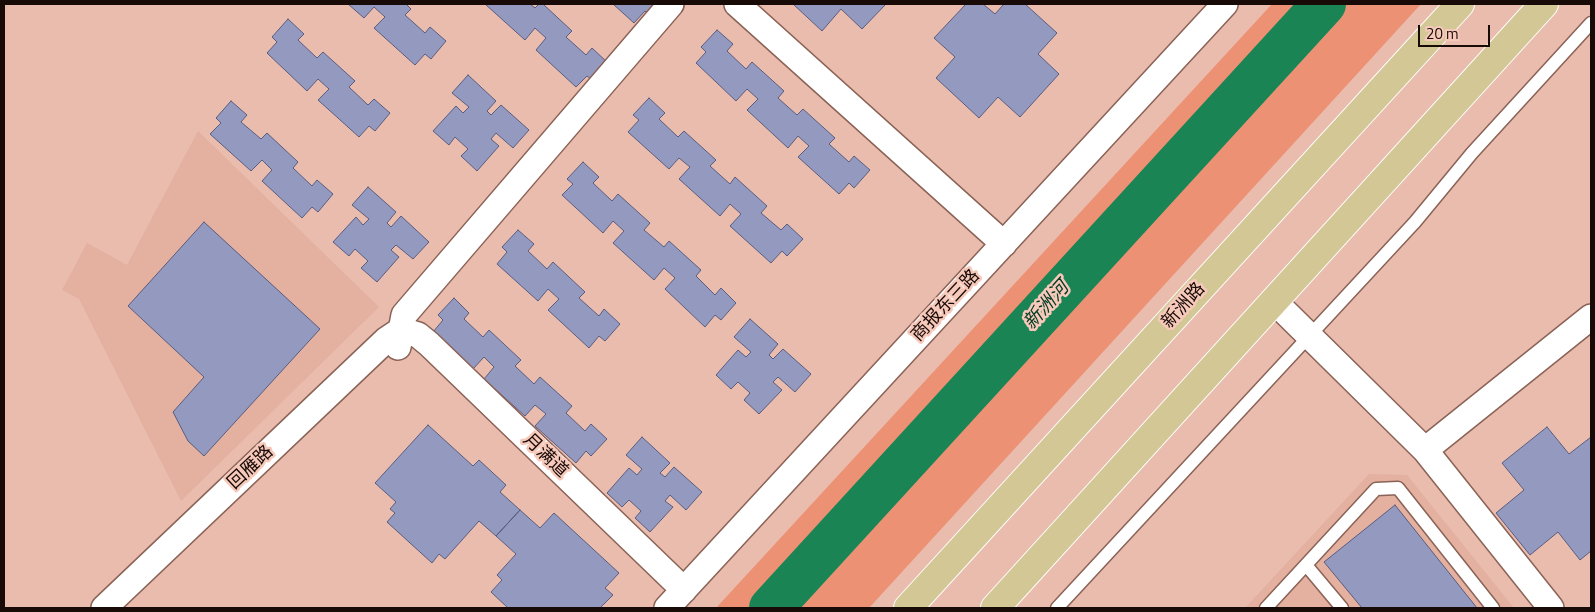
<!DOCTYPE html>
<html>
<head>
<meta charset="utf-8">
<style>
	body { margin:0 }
	#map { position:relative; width:1595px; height:612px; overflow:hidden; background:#e9bcae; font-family:"Titillium Web",sans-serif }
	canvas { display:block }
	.frame { position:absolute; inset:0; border:5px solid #180a06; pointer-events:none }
	.scale { position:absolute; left:1418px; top:25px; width:72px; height:22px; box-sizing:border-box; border:2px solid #180a06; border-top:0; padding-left:6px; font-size:15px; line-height:18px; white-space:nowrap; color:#180a06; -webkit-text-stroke:4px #f6c9bb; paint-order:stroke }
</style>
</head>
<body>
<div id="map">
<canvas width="1595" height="612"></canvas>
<div class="frame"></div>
<div class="scale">20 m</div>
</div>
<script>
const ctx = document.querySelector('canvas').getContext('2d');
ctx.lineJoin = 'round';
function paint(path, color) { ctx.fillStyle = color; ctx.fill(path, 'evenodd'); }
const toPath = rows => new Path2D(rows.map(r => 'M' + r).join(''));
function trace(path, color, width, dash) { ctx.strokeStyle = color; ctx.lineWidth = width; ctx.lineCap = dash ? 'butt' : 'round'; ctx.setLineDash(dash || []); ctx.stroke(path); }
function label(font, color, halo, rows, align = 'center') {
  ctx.font = font + ' "Titillium Web","Noto Sans SC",sans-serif'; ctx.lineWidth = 5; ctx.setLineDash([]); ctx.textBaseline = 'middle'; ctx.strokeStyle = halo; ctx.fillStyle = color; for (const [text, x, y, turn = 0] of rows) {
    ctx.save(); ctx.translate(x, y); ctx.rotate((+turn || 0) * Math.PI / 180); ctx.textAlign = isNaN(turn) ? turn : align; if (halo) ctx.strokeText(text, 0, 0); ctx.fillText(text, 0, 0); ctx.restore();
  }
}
paint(toPath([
	[198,131,379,307,181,501,79,299,62,290,87,243,127,265],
	[1369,474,1407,475,1514,608,1245,608]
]), '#e4b0a0');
paint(toPath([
	[1272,4,1421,4,869,608,716,608]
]), '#ed9174');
trace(toPath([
	[771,608,1324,4]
]), '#1b8455', 44);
const building = toPath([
	[348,4,406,4,411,9,405,15,425,33,430,27,446,41,431,59,425,54,415,65,374,28,385,17,374,7,364,18,348,4],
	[485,4,530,4,535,8,539,4,543,4,572,31,566,37,586,55,592,48,608,63,592,80,587,76,576,87,536,50,546,38,535,28,525,40,485,4],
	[613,4,661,4,650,16,645,11,634,23,613,4],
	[793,4,886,4,862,29,841,9,822,31,793,4],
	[966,4,983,4,995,14,1004,4,1025,4,1057,33,1038,54,1059,74,1020,117,998,97,979,118,936,78,955,57,934,38,966,4],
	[288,19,304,34,298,40,317,58,323,52,355,81,349,87,368,105,374,99,390,113,375,131,369,126,359,137,318,100,329,89,318,79,307,91,267,53,277,42,272,37,288,19],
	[717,30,733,44,727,51,746,69,752,62,784,91,778,98,797,115,803,109,835,138,829,144,849,162,854,156,870,170,854,188,849,183,839,194,798,157,809,146,798,136,788,148,747,110,758,99,747,89,736,101,696,63,706,52,701,47,717,30],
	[468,75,496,101,487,111,491,115,501,105,529,130,513,148,496,133,491,139,499,146,477,171,461,156,468,149,455,137,449,145,433,131,456,106,463,113,469,107,452,93,468,75],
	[649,98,665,113,659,119,678,137,684,131,716,160,710,166,730,184,735,177,767,206,761,213,781,230,787,224,803,239,787,256,782,251,771,263,730,226,741,214,730,204,720,216,679,179,690,167,679,158,669,169,628,132,639,120,633,115,649,98],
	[231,101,247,115,241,122,261,139,267,133,298,162,293,168,312,186,317,180,333,194,318,212,312,207,302,218,262,181,272,170,262,160,251,171,210,134,221,123,216,118,231,101],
	[583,162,599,177,593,183,612,201,618,194,650,223,644,230,664,247,669,241,701,270,696,276,715,295,721,288,736,303,721,320,715,315,705,327,665,289,675,278,664,268,654,280,613,243,624,231,613,221,603,233,562,195,573,184,567,179,583,162],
	[368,187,396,212,387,223,391,227,401,216,429,242,413,259,396,245,391,250,399,257,377,282,361,268,368,261,355,249,349,256,333,242,356,217,363,225,369,219,352,205,368,187],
	[204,222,320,329,204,456,188,441,173,412,204,377,128,306,204,222],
	[518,230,534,244,528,251,547,269,553,262,585,292,579,298,599,316,604,309,620,324,605,341,599,336,589,348,548,310,559,299,548,289,538,301,497,264,507,252,502,247,518,230],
	[454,298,469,313,464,319,483,337,489,330,521,360,515,366,534,384,540,377,572,406,566,413,585,431,591,424,607,439,591,456,586,451,576,463,535,426,546,414,535,405,525,416,484,379,494,367,484,357,473,369,433,332,443,320,438,315,454,298],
	[750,319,778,344,769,355,773,359,783,349,811,374,795,392,778,377,773,382,782,390,759,414,744,400,750,393,738,382,731,389,716,375,738,350,746,357,751,352,734,337,750,319],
	[428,425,473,466,479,460,506,485,500,492,520,510,496,536,479,521,445,559,439,554,432,563,387,522,395,513,390,509,396,502,375,483,428,425],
	[1547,427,1569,454,1591,437,1591,551,1580,560,1558,532,1530,555,1496,513,1524,490,1502,463,1547,427],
	[642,437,670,463,660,473,665,477,674,467,702,492,686,510,670,495,665,501,673,507,650,532,635,518,641,511,629,500,622,507,607,493,629,468,637,475,642,469,626,455,642,437],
	[1395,505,1477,608,1362,608,1324,562,1395,505],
	[520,510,540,528,554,513,619,573,605,588,613,595,600,608,508,608,491,592,502,580,497,575,516,554,496,536,520,510]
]);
paint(building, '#949abf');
trace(building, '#585c7f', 1);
const lane = toPath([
	[1306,565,1342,608],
	[1057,608,1415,222,1472,153,1591,23],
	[1266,608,1376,489,1398,488,1493,608]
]);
const street = toPath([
	[737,4,1004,244],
	[1274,301,1425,450,1551,608],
	[398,347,404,315,671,4],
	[1425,450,1591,317],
	[104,608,386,340,401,330,418,335,429,344,684,590],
	[667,608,1225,4]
]);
const primary = toPath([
	[908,608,1460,4],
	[995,608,1544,4]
]);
trace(lane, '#8a6256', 15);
trace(street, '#8a6256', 28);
trace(primary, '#fff', 30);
trace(lane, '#fff', 12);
trace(street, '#fff', 25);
trace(primary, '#d3c895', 28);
label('18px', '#180a06', '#f6c9bb', [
	["商报东三路",946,306,-47],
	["新洲路",1184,306,-48],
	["月满道",545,456,44],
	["回雁路",251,468,-43]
]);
label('italic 19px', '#013a21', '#f6c9bb', [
	["新洲河",1047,306,-48]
]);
</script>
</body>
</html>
